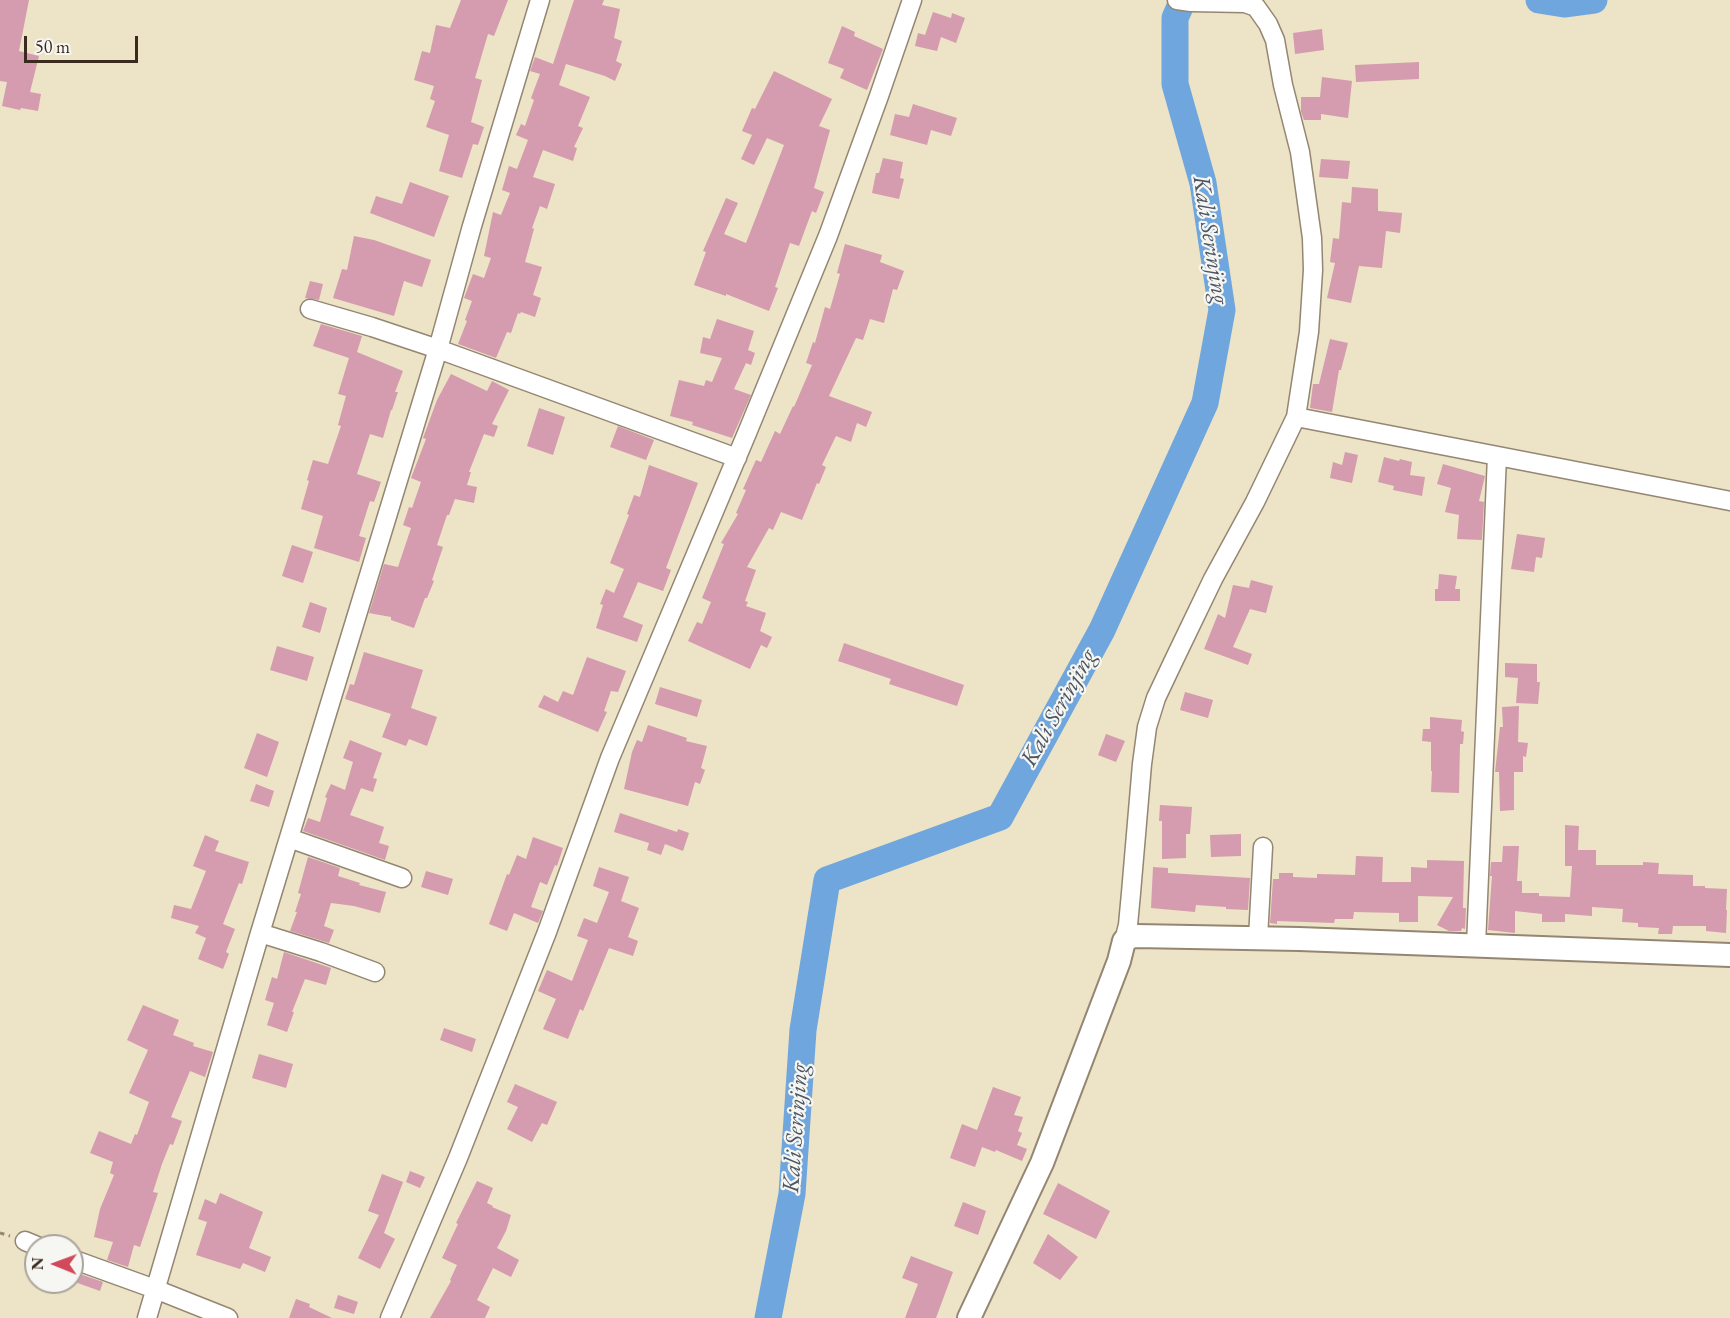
<!DOCTYPE html>
<html>
<head>
<meta charset="utf-8">
<style>
	body { margin:0 }
	#map { position:relative; width:1730px; height:1318px; overflow:hidden; background:#ede3c6; font-family:"EB Garamond",serif }
	canvas { display:block }
	.north { position:absolute; left:24px; top:1234px; width:60px; height:60px; box-sizing:border-box; background:#f6f6f2; border:2px solid #aba49d; border-radius:50%; rotate:271deg; font-size:16px; font-weight:700; line-height:24px; text-align:center; color:#3b2a1e }
	.north::after { content:''; display:block; margin:auto; width:21px; height:27px; background:#d1495b; clip-path:polygon(50% 0,100% 100%,50% 72%,0 100%) }
	.scale { position:absolute; left:24px; top:36px; width:114px; height:27px; box-sizing:border-box; border:3px solid #3b2a1e; border-top:0; padding-left:8px; font-size:18px; line-height:21px; white-space:nowrap; color:#3b2a1e; -webkit-text-stroke:4px #f6f6f2; paint-order:stroke }
</style>
</head>
<body>
<div id="map">
<canvas width="1730" height="1318"></canvas>
<div class="north">N</div>
<div class="scale">50 m</div>
</div>
<script>
const ctx = document.querySelector('canvas').getContext('2d');
ctx.lineJoin = 'round';
const toPath = rows => new Path2D(rows.map(r => 'M' + r).join(''));
function trace(path, color, width, dash) { ctx.strokeStyle = color; ctx.lineWidth = width; ctx.lineCap = dash ? 'butt' : 'round'; ctx.setLineDash(dash || []); ctx.stroke(path); }
function paint(path, color) { ctx.fillStyle = color; ctx.fill(path, 'evenodd'); }
function label(font, color, halo, rows, align = 'center') {
  ctx.font = font + ' "EB Garamond",serif'; ctx.lineWidth = 4.5; ctx.setLineDash([]); ctx.textBaseline = 'middle'; ctx.strokeStyle = halo; ctx.fillStyle = color; for (const [text, x, y, turn = 0] of rows) {
    ctx.save(); ctx.translate(x, y); ctx.rotate((+turn || 0) * Math.PI / 180); ctx.textAlign = isNaN(turn) ? turn : align; if (halo) ctx.strokeText(text, 0, 0); ctx.fillText(text, 0, 0); ctx.restore();
  }
}
trace(toPath([
	[1539,0,1564,4,1594,0],
	[768,1318,792,1194,803,1030,827,880,1000,817,1102,630,1205,403,1222,310,1203,183,1175,84,1175,18,1183,0]
]), '#6ea6dd', 27);
paint(toPath([
	[0,0,29,0,19,51,39,56,30,92,41,94,38,111,21,108,20,110,2,106,7,82,0,81],
	[461,0,508,0,494,36,488,34,475,78,482,80,471,122,484,127,478,145,473,144,462,178,439,171,449,135,426,127,435,101,430,99,434,86,414,80,422,51,430,53,436,25,450,28],
	[574,0,604,0,602,5,620,9,614,38,622,41,616,61,622,64,615,81,605,76,566,64,559,85,590,97,578,126,583,128,574,147,577,148,573,161,543,150,533,177,555,184,547,209,540,206,532,228,534,229,525,262,542,267,533,295,541,298,535,317,521,312,520,314,518,313,511,333,507,332,496,358,458,344,467,321,465,320,472,301,464,298,473,274,484,278,491,258,484,256,493,212,501,215,510,193,502,190,509,166,517,169,528,140,516,135,521,124,525,126,534,100,531,98,540,74,530,71,535,57,553,64],
	[933,12,951,18,952,13,965,18,956,43,941,37,937,51,915,46,918,33,925,35],
	[842,26,855,32,854,36,883,49,867,90,840,78,844,69,828,63],
	[1322,29,1324,50,1295,54,1293,33],
	[1419,62,1419,79,1356,82,1355,65],
	[774,71,832,99,819,126,830,130,814,188,824,192,816,213,812,211,799,246,790,243,775,287,778,288,769,311,726,294,726,296,694,285,706,252,703,251,726,198,738,203,724,234,746,243,784,145,767,138,754,165,741,159,752,135,742,131,752,108,755,109],
	[1322,77,1352,81,1348,118,1321,114,1321,120,1304,120,1301,112,1301,97,1320,97],
	[913,104,957,118,951,136,931,130,927,145,890,135,895,114,909,117],
	[883,158,903,162,900,178,904,179,899,199,872,193,876,173,879,173],
	[1321,159,1350,161,1348,179,1319,177],
	[410,182,449,196,434,237,370,213,376,196,402,204],
	[1352,187,1378,189,1378,211,1402,213,1400,233,1386,231,1382,268,1359,266,1351,303,1327,298,1335,263,1330,262,1333,238,1339,239,1342,202,1351,203],
	[354,236,374,240,431,260,422,287,404,281,394,316,333,298,342,269,347,270],
	[845,244,882,255,880,262,904,271,897,290,893,289,884,323,870,319,863,340,856,338,829,396,872,412,866,427,857,423,851,442,836,436,822,465,826,467,819,484,817,483,802,520,781,512,773,530,769,528,747,567,756,570,745,601,748,602,746,606,766,613,760,631,772,637,767,648,761,645,750,669,688,641,697,622,702,624,711,602,702,598,724,544,721,543,738,514,736,513,746,490,743,489,756,460,761,462,775,431,780,434,793,406,794,407,812,365,806,363,813,342,815,343,825,307,830,309,840,274,837,273],
	[310,281,323,284,319,300,305,298],
	[717,319,754,331,748,350,755,353,751,365,746,363,734,389,751,395,732,438,692,425,693,422,670,416,679,380,704,386,706,380,712,382,722,358,700,353,703,337,710,339],
	[321,324,362,336,357,352,403,371,395,392,398,392,392,410,391,410,383,438,370,434,357,474,381,482,374,502,370,501,359,536,366,538,359,562,314,548,323,516,301,509,309,481,307,480,313,460,328,464,341,426,338,425,346,396,338,394,349,358,313,346],
	[1330,339,1348,343,1341,370,1339,370,1332,412,1310,408,1313,384,1319,384],
	[451,374,487,391,492,381,509,390,492,424,498,426,494,437,484,434,469,472,471,472,467,485,477,487,474,503,455,499,449,515,447,515,437,545,443,547,432,580,434,581,427,598,425,598,414,628,391,620,391,617,369,613,384,564,398,567,411,528,403,525,409,507,412,508,421,482,411,478,426,439,423,438,437,400],
	[539,408,565,417,553,455,527,446],
	[618,426,654,440,646,460,610,447],
	[1345,452,1358,455,1352,483,1330,478,1333,462,1342,465],
	[1384,457,1399,461,1400,459,1412,462,1410,475,1425,477,1422,496,1393,490,1394,486,1378,482],
	[1443,464,1485,476,1479,501,1484,502,1482,540,1457,539,1459,515,1445,512,1451,488,1437,484],
	[649,465,698,483,666,568,671,570,663,591,638,582,623,617,643,625,637,642,596,628,603,605,600,604,606,589,614,593,624,569,610,563,629,515,627,514,634,495,640,497],
	[1517,534,1545,538,1542,558,1536,557,1534,572,1511,569],
	[292,545,313,552,303,583,282,576],
	[1439,574,1457,576,1455,589,1460,589,1460,601,1435,601,1435,589,1438,589],
	[1251,580,1273,586,1266,613,1250,609,1233,647,1252,654,1248,665,1204,649,1218,614,1225,618,1233,585,1249,588],
	[310,602,327,608,320,633,302,627],
	[844,643,964,685,957,706,889,684,891,679,838,661],
	[277,646,314,657,307,681,270,670],
	[364,652,423,670,411,708,437,717,427,746,409,739,406,746,382,737,391,714,345,699,350,684,354,685],
	[587,657,626,671,618,692,611,691,604,711,607,712,598,732,538,707,544,695,558,702,563,691,573,695],
	[1505,663,1537,664,1537,682,1540,682,1538,704,1516,703,1518,678,1505,677],
	[660,687,702,700,697,717,655,704],
	[1185,692,1213,700,1208,718,1180,710],
	[1519,706,1518,742,1528,743,1526,757,1523,756,1523,772,1514,772,1514,810,1500,811,1499,772,1495,772,1500,727,1503,727,1502,707],
	[1430,717,1462,720,1461,731,1464,732,1463,744,1460,744,1459,793,1431,792,1432,771,1431,771,1431,742,1422,741,1423,729,1430,729],
	[648,725,687,738,686,741,707,746,701,768,705,770,700,784,695,782,688,806,624,789,632,752,637,740,642,742],
	[257,733,279,742,267,777,244,768],
	[1106,734,1125,741,1116,762,1098,755],
	[350,740,382,753,373,778,377,779,373,792,361,788,350,815,384,827,379,843,389,846,385,860,303,831,308,818,320,822,327,798,325,797,331,784,345,790,353,762,343,758],
	[256,784,274,791,269,807,250,801],
	[1160,805,1192,807,1190,834,1186,834,1186,858,1162,859,1162,821,1159,821],
	[620,813,677,832,678,829,689,833,683,851,665,844,661,855,647,850,649,843,614,832],
	[1565,825,1579,826,1578,850,1596,850,1596,865,1643,865,1643,862,1659,863,1658,874,1693,875,1693,886,1705,886,1705,888,1727,889,1726,910,1727,910,1726,933,1706,931,1706,926,1673,926,1672,934,1658,934,1659,928,1638,927,1638,923,1622,922,1623,909,1592,907,1592,916,1565,914,1565,922,1542,922,1542,914,1515,911,1515,933,1488,930,1492,876,1490,876,1491,862,1502,862,1503,846,1519,846,1517,881,1522,881,1522,893,1539,893,1539,896,1570,897,1572,866,1565,866],
	[1241,834,1241,856,1211,857,1210,835],
	[205,835,219,841,215,851,249,862,242,884,239,883,223,924,235,929,226,952,229,954,223,969,198,959,206,938,195,933,199,926,171,918,174,905,191,909,206,871,193,866],
	[533,837,563,848,557,866,555,865,547,885,540,882,531,907,543,911,538,923,514,913,507,931,489,924,507,874,509,875,517,855,526,859],
	[1356,856,1383,857,1382,882,1411,882,1411,867,1427,868,1427,860,1464,861,1463,908,1466,908,1465,929,1462,928,1461,931,1449,931,1437,925,1453,897,1418,896,1418,922,1399,922,1399,913,1354,912,1353,919,1335,919,1334,923,1277,921,1277,924,1270,923,1273,879,1279,879,1279,873,1293,873,1293,877,1317,878,1317,874,1355,875],
	[308,857,340,868,338,876,360,883,359,885,386,892,380,913,354,906,331,903,324,926,334,930,329,943,290,931,297,912,295,912,301,894,298,893],
	[599,867,629,877,621,901,639,908,628,937,638,941,633,956,609,948,583,1011,580,1009,568,1039,543,1029,556,999,538,991,547,970,572,981,588,940,577,936,584,918,597,923,609,892,593,886],
	[1153,867,1168,868,1168,873,1250,878,1248,910,1226,909,1226,907,1196,905,1195,912,1151,908],
	[426,871,453,879,448,895,421,887],
	[284,952,331,968,326,985,305,979,292,1012,294,1012,287,1032,267,1025,274,1003,265,1000,272,977,277,979],
	[143,1005,179,1020,173,1035,194,1043,193,1046,213,1052,205,1077,190,1071,171,1117,182,1121,173,1145,170,1144,162,1164,153,1192,158,1193,140,1247,134,1245,128,1267,107,1260,113,1242,94,1237,100,1209,114,1175,110,1173,113,1162,90,1153,99,1131,131,1144,135,1134,137,1135,149,1102,129,1093,148,1050,127,1040],
	[444,1028,476,1039,472,1052,440,1040],
	[259,1054,293,1064,286,1088,252,1078],
	[515,1084,557,1102,547,1125,542,1123,532,1142,507,1129,518,1107,507,1102],
	[993,1087,1021,1097,1014,1115,1023,1117,1018,1131,1022,1133,1017,1145,1027,1149,1022,1161,996,1150,995,1152,982,1147,975,1167,950,1158,962,1124,977,1130],
	[410,1171,425,1177,420,1188,406,1182],
	[382,1174,403,1182,384,1233,395,1239,380,1269,358,1258,379,1215,368,1211],
	[477,1181,493,1188,487,1203,493,1206,492,1207,511,1215,506,1231,497,1248,519,1260,511,1277,493,1268,477,1300,490,1307,485,1318,430,1318,451,1281,450,1280,457,1265,442,1258,458,1224,456,1223],
	[1058,1183,1110,1211,1096,1239,1043,1214],
	[220,1193,263,1212,249,1248,271,1257,265,1272,243,1263,240,1269,196,1255,207,1222,198,1219,205,1199,216,1204],
	[963,1202,986,1211,978,1235,954,1226],
	[1048,1234,1078,1257,1060,1280,1033,1263],
	[911,1256,953,1272,936,1318,905,1318,918,1284,902,1278],
	[74,1272,103,1282,100,1291,72,1281],
	[338,1295,358,1302,354,1314,334,1308],
	[296,1299,310,1304,309,1307,332,1318,289,1318]
]), '#d49cae');
const minor = toPath([
	[310,309,372,327,438,349,737,458],
	[1296,417,1730,501],
	[289,838,402,878],
	[260,933,321,952,375,972],
	[1258,938,1263,847],
	[1124,941,1128,925,1131,893,1142,764,1147,727,1156,698,1174,660,1213,579,1255,502,1296,417,1309,332,1313,270,1312,238,1300,152,1283,85,1275,40,1268,24,1256,7,1245,3,1191,2,1177,0],
	[1476,945,1497,456],
	[25,1241,37,1246],
	[72,1259,155,1289,228,1318],
	[147,1318,260,933,438,349,472,226,540,0],
	[390,1318,458,1158,547,932,610,758,747,433,828,236,879,96,912,0]
]);
const tertiary = toPath([
	[969,1318,1042,1163,1119,961,1124,941,1131,937,1136,936,1299,939,1730,955]
]);
trace(minor, '#948672', 21);
trace(tertiary, '#948672', 26);
trace(toPath([
	[0,1233,10,1236]
]), '#948672', 3, [4.5, 4.5]);
trace(minor, '#fff', 18);
trace(tertiary, '#fff', 22);
label('italic 24px', '#4d5561', '#f6f6f2', [
	["Kali Serinjing",1210,240,81],
	["Kali Serinjing",1059,708,-61],
	["Kali Serinjing",796,1128,-86]
]);
</script>
</body>
</html>
